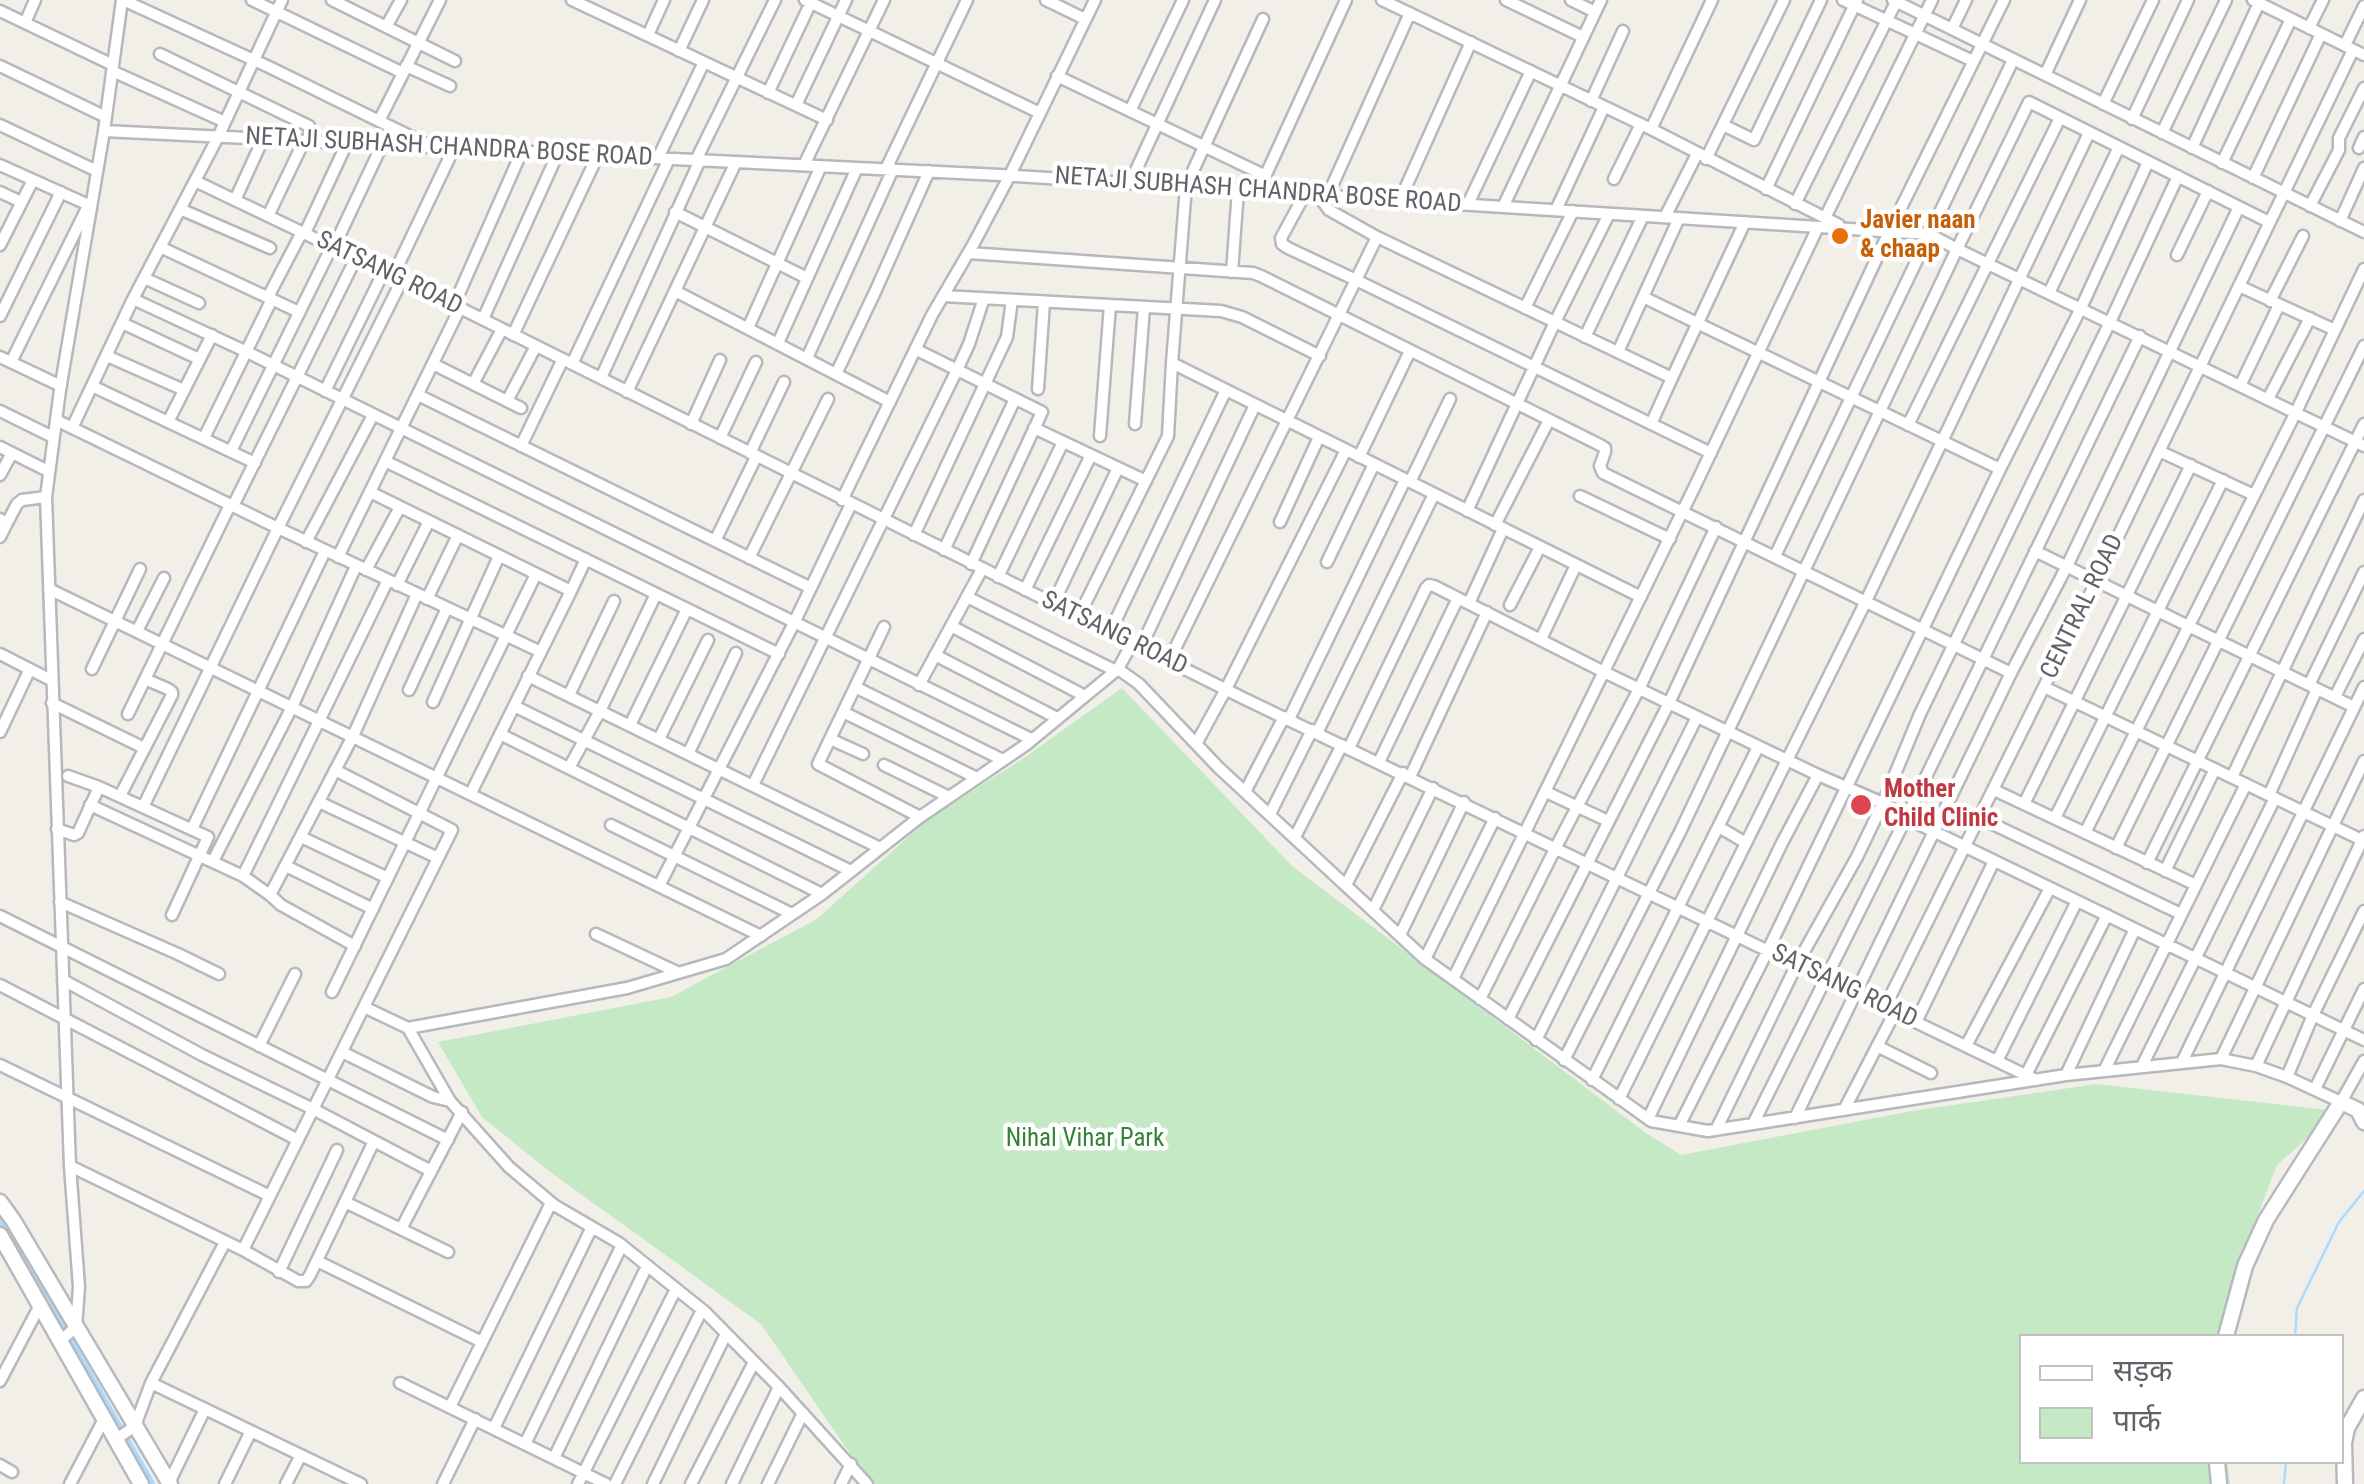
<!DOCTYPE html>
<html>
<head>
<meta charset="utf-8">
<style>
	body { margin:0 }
	#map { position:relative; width:2364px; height:1484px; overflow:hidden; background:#f1efe8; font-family:"Roboto Condensed","Noto Sans Devanagari",sans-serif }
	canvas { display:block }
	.legend { position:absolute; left:2019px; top:1334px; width:325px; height:130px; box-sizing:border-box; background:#fff; border:2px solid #bfc1c3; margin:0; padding:12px 18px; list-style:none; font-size:30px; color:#5f6368 }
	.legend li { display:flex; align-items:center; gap:20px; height:50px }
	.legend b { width:50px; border:2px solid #bfc1c3 }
</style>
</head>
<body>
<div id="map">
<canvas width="2364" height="1484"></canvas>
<ul class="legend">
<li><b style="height:12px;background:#fff"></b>सड़क</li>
<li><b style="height:28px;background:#c5e8c5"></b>पार्क</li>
</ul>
</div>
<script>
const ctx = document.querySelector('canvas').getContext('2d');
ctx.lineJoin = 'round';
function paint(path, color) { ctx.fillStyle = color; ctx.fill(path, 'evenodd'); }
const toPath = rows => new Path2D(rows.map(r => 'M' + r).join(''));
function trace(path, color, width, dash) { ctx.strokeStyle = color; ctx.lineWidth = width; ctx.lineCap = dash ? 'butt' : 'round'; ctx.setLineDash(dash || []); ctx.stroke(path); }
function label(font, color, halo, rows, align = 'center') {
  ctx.font = font + ' "Roboto Condensed",sans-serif'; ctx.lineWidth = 9; ctx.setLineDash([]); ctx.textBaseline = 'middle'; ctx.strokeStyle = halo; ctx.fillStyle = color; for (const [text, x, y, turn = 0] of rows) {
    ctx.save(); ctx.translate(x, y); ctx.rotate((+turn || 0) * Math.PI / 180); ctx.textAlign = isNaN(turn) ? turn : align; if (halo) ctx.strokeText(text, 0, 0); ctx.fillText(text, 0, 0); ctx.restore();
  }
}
paint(toPath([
	[1122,688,1292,866,1646,1133,1681,1155,1912,1111,2097,1084,2337,1111,2277,1165,2248,1240,2230,1336,2022,1336,2022,1462,2227,1462,2230,1484,871,1484,761,1324,549,1171,482,1117,438,1042,671,997,817,919,928,819,1021,760]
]), '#c5e8c5');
trace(toPath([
	[2295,1336,2297,1308,2339,1222,2364,1191],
	[2284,1484,2286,1462]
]), '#aadaff', 2.5);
trace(toPath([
	[0,1221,150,1484]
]), '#aadaff', 10);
const street = toPath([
	[123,0,269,67,426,144],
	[252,0,403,73],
	[332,0,455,61],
	[572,0,827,120],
	[805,0,1040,113],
	[1046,0,1085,19],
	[1382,0,1651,129,1839,225],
	[1506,0,1583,37],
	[1571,0,1595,12],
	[1843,0,1973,61],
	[1893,0,2364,232],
	[2253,0,2364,55],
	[0,11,113,65],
	[1263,19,1186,186,1172,363,1641,597],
	[25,23,35,0],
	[386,27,401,0],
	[2309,28,2323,0],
	[1952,29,1966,0],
	[648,35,664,0],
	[2345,45,2364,6],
	[679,51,703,0],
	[160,54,309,126,311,141],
	[0,66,106,117],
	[406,66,450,86],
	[112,71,225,122],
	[2045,75,2080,0],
	[1057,76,1266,176],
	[768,93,812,0],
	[1591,101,1623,31],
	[2103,104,2153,0],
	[796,105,846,0],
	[1130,111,1183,0],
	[2132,119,2188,0],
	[379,121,440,0],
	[0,125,97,171],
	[1723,125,1754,140,1821,0],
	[1651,129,1712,0],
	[104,131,1000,175,1929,234,1957,249,2364,446],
	[2162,133,2226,0],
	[2192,148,2259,3],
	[2359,148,2364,137],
	[658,158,704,62],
	[1706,159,1784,0],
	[696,160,775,0],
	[2222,163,2291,19],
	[0,165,91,206],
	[804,165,884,0],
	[886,169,967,0],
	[2253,178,2321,34],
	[1614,179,1641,124],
	[195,181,454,305,1245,699,2036,1080],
	[1263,181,1346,0],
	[1130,183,1215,0],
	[1766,189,1857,0],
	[0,192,21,202],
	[1305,194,1281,238,1282,244,1288,248,1356,280,1711,453],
	[1318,195,1329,210,1377,237,1672,378,1745,222],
	[1328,195,1410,13],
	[235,200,263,139],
	[1400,200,1471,42],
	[1468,204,1531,71],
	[1795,204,1897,0],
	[2310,206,2339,150,2339,138,2364,88],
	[1503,207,1601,0],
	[180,209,270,248],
	[1556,210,1604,107],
	[675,212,807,278],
	[268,216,304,141],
	[1665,217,1697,154],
	[1825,218,1932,0],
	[2340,221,2364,168],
	[305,233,347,143],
	[0,245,33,180],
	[160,247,299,312],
	[334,247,382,145],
	[969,253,1253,273,1261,276,1600,445,1605,448,1605,452,1600,466,1603,473,2011,673],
	[2177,255,2208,191],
	[1232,272,1238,190],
	[393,276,454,148],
	[144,278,199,303],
	[2239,286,2335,330],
	[675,291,890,402],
	[2049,293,2119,147],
	[943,296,1221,311,1242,317,1320,356],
	[268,297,302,232],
	[1643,297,2000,469],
	[133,299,247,352,1031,739],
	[2270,301,2303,236],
	[454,305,522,151],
	[1525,308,1573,211],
	[0,316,61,192],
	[483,319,558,153],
	[122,323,199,359],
	[748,328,821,166],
	[513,335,598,155],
	[1585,337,1643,216],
	[778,343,857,168],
	[915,349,1042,412,971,564],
	[1618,352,1679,218],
	[107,356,184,390],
	[0,357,61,386],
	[807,358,893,169],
	[11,362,88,206],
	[433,364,521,408],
	[572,364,669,159],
	[836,374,875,292,929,171],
	[601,378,700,160],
	[473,384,502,329],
	[92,386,255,463],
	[2240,386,2279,305],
	[1038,389,1044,302],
	[325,391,384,271],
	[627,392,736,162],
	[418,395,811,588],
	[2268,399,2310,318],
	[507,401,536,346],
	[0,411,53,437],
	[56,420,278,528,541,652],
	[168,422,212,335],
	[691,424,720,360],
	[1135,424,1144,307],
	[1651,424,1672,378],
	[1908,425,2060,118],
	[72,428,133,299,218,137,282,0],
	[1034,428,1146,481],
	[1100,436,1110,305],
	[204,438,272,299],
	[720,438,756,362],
	[521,446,563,359],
	[0,447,48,471],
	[231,451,332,246],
	[2159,451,2254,495],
	[750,453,784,382],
	[1359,457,1410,351],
	[385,461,779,654],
	[0,475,12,453],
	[1410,482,1450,399],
	[370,492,571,591,471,793],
	[1580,496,1670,539],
	[842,500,932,315,974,243,1010,175,1095,0],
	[233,506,356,258],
	[1467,511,1555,322,1609,214],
	[0,519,7,523,0,537],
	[1280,522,1319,437],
	[7,523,17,504,22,500,46,497],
	[1495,525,1549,420],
	[914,535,1007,337,1012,300],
	[715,541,756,457],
	[306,542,373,415],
	[944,550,1015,399],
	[2035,551,2354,707],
	[1775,556,2013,60],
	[338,557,460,308],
	[749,558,828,399],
	[1327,562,1374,464],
	[366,570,400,507],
	[998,577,1063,442],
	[397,585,429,521],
	[49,589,761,936],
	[1025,590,1091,455],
	[571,591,586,559],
	[967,597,1116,671],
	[427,599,458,535],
	[1469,603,1503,529],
	[1053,604,1118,468],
	[1510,605,1540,547],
	[1079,616,1168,436,1172,363],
	[951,626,1085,696],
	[884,627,818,764,920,817],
	[137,631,164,578],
	[1110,632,1226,390],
	[1541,639,1576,565],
	[1141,647,1255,405],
	[0,654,51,680],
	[935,655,1057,718],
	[1169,661,1377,237],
	[92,669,140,569],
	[1118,669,1132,643],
	[528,676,880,848],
	[919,685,982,569],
	[2309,685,2364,572],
	[855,687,1003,760],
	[2044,687,2364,841],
	[409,690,447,608],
	[569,695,614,601],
	[2335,697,2364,639],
	[433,702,499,556],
	[52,703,144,748],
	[514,706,851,871],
	[843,712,977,778],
	[128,714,230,505],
	[1289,719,1405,480],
	[630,725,687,609],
	[0,732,30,669],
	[1317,733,1434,494],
	[500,734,822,894],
	[659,739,708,640],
	[830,739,863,754],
	[1196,744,1226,689,1346,450],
	[1349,748,1426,588,1429,585,1434,586,1604,672,1818,775,1883,803,1906,818,2364,1040],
	[688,754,736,653],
	[1379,762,1458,598],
	[884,765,949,797],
	[569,768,600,711,656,594],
	[68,776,99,787],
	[1410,777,1487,612],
	[2232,777,2364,500],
	[753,785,957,370,969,344,984,298],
	[1994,790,2196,885],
	[1245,792,1284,717],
	[1546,792,1608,821],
	[2269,795,2317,689],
	[120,796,172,695,172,692,168,689,145,679],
	[319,802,438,858],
	[2024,804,2191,465],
	[90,805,243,876,270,895],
	[143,807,278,528,402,280],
	[1270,814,1312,730],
	[1980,818,2181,914],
	[2055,818,2223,480],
	[611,825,792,914],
	[1719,827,1746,843],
	[57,829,74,835,78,833,99,787,208,837,172,915],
	[192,829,325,551],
	[2085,833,2296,412,2364,269],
	[301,837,388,878],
	[1295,837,1342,745],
	[2116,848,2364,346],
	[213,861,292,707,356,566],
	[2147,863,2364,424],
	[286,866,373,909],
	[2165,871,2215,769],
	[243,876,388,580],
	[1346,885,1403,773],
	[659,886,794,623,851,504],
	[60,902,178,954,219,974],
	[1373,910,1433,788],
	[0,916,448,1140],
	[596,934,677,972],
	[1400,935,1464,802],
	[355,946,281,905,270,895,353,736,417,594],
	[1425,959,1495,818],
	[1453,979,1695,486,1818,227],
	[63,980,202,1055,313,1109,431,1171],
	[0,985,298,1140],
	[332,992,536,574],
	[1480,999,1556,847,1639,689,1716,527],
	[364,1007,408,1028,627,988,726,959,822,894,920,817,1027,744,1118,669,1139,684,1219,768,1425,959,1651,1121,1708,1131,2066,1075,2221,1059,2256,1066,2287,1077,2341,1102,2364,1061],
	[1885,1007,2097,580,2353,50],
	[1508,1019,1669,703,1889,232,2004,0],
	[1916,1022,1994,861],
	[408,1028,450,1101,509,1167,554,1205,619,1243,705,1312,779,1387,867,1484],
	[1536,1040,1697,717],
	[259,1046,295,974],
	[1877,1046,1931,1073],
	[1966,1046,2050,888],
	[342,1052,433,1097,450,1101],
	[2221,1059,2364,761],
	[1564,1060,1680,832,1957,249,2029,102,2269,222],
	[1997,1061,2077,901],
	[2182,1062,2364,687],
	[0,1065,270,1196],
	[2142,1066,2275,798],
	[2256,1066,2364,836],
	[2104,1071,2246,784],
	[2026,1075,2107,915],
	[2066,1075,2135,929],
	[2287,1077,2313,1015,2364,911],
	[1592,1080,1758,747],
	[2315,1089,2364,989],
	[1619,1099,1866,601,2089,133],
	[1844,1110,1895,1012],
	[1795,1118,2011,673,2067,566,2239,207],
	[1648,1119,1782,843,1818,775],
	[1753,1124,1906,818,2140,336],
	[1679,1126,1768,950,2000,469,2081,308,2148,162],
	[1716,1130,1797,964,1857,857,1883,803,1920,714,2110,322,2178,176],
	[70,1166,243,1250,298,1281,306,1281,310,1275,345,1202,448,1252],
	[345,1202,374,1141],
	[401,1229,462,1112],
	[243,1250,452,830,335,770],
	[317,1261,482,1342],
	[279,1272,337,1150],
	[60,1341,76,1327,79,1287,70,1166,46,497,60,390,104,131,122,0],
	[0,1381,40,1305],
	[151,1383,361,1484],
	[400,1383,606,1484],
	[450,1407,551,1203],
	[494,1428,592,1227],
	[115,1440,135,1426,151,1383,225,1242],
	[525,1444,622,1245],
	[554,1458,647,1266],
	[0,1465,12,1472],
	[169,1483,205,1409],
	[70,1484,104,1419],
	[225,1484,251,1431],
	[286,1484,301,1455],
	[443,1484,475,1419],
	[578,1484,676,1289],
	[615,1484,702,1310],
	[653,1484,726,1334],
	[691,1484,754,1362],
	[732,1484,779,1387],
	[768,1484,803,1413],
	[841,1484,851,1464]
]);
const secondary = toPath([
	[0,1202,13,1220,170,1484],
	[0,1235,141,1484],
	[2226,1336,2245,1266,2266,1220,2341,1102,2358,1110,2364,1122],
	[2217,1462,2219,1484],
	[2345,1484,2344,1443,2347,1428,2364,1398]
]);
trace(street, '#b5b8bc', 15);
trace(secondary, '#b6babf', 19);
trace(street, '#fff', 10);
trace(secondary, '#fff', 14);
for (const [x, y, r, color] of [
	[1840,236,10,"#e8710a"],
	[1861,805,12,"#e0444e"]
]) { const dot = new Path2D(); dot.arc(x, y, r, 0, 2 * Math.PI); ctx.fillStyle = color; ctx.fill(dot); trace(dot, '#fff', 4); }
label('25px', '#5f6368', '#fff', [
	["NETAJI SUBHASH CHANDRA BOSE ROAD",449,148,3],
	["NETAJI SUBHASH CHANDRA BOSE ROAD",1258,191,4],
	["SATSANG ROAD",389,274,26],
	["CENTRAL ROAD",2083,607,-64],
	["SATSANG ROAD",1114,634,26],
	["SATSANG ROAD",1844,987,26]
]);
label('bold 25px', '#c56008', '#fff', [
	["Javier naan",1860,222],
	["& chaap",1860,251]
], 'left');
label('bold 25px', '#be3a42', '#fff', [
	["Mother",1884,791],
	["Child Clinic",1884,820]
], 'left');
label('25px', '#348238', '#fff', [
	["Nihal Vihar Park",1085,1140]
]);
</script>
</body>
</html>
